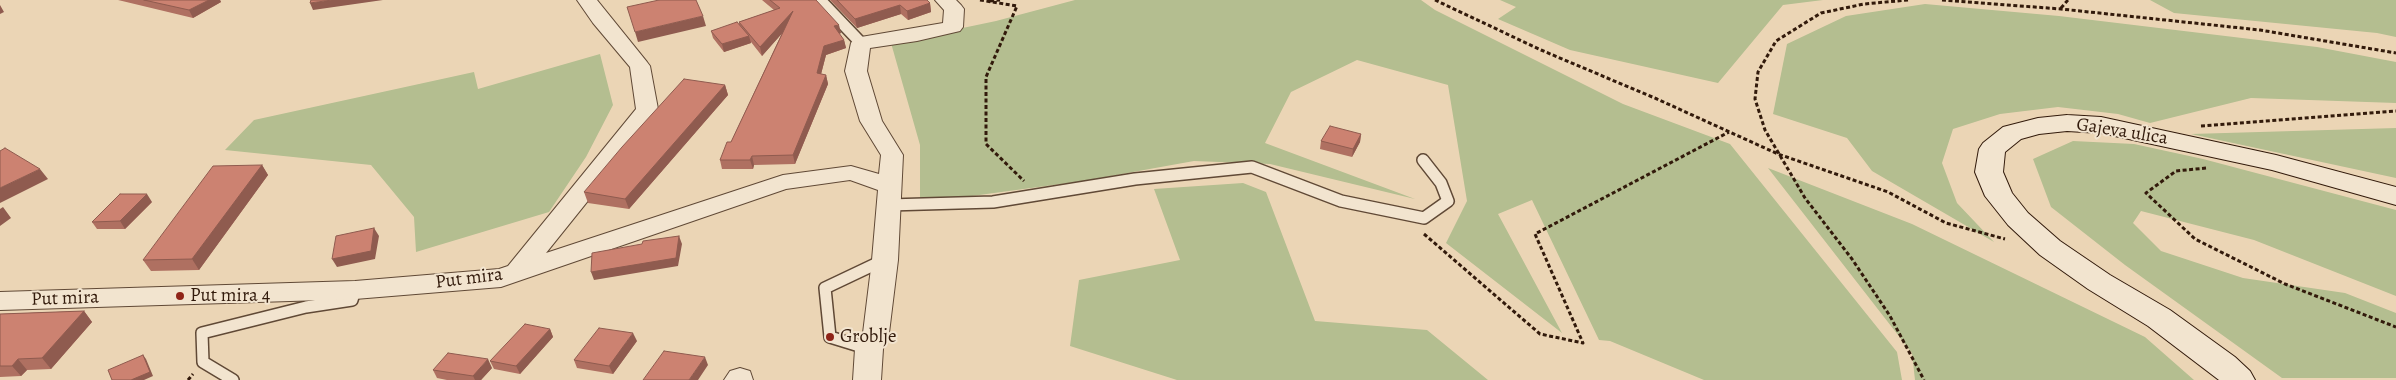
<!DOCTYPE html>
<html>
<head>
<meta charset="utf-8">
<style>
	body { margin:0 }
	canvas { display:block; background:#ebd5b5 }
</style>
</head>
<body>
<canvas width="2396" height="380"></canvas>
<script>
const ctx = document.querySelector('canvas').getContext('2d');
ctx.lineJoin = 'round';
function paint(path, color) { ctx.fillStyle = color; ctx.fill(path, 'evenodd'); }
const toPath = rows => new Path2D(rows.map(r => 'M' + r).join(''));
function trace(path, color, width, dash) { ctx.strokeStyle = color; ctx.lineWidth = width; ctx.lineCap = dash ? 'butt' : 'round'; ctx.setLineDash(dash || []); ctx.stroke(path); }
function label(font, color, halo, rows, align = 'center') {
  ctx.font = font + ' Alegreya,serif'; ctx.lineWidth = 4; ctx.setLineDash([]); ctx.textBaseline = 'middle'; ctx.strokeStyle = halo; ctx.fillStyle = color; for (const [text, x, y, turn = 0] of rows) {
    ctx.save(); ctx.translate(x, y); ctx.rotate((+turn || 0) * Math.PI / 180); ctx.textAlign = isNaN(turn) ? turn : align; if (halo) ctx.strokeText(text, 0, 0); ctx.fillText(text, 0, 0); ctx.restore();
  }
}
paint(toPath([
	[1075,0,1421,0,1435,10,1623,104,1730,144,1897,352,1902,380,1704,380,1610,341,1599,340,1532,200,1498,214,1562,333,1446,243,1467,201,1448,85,1357,60,1291,92,1265,143,1415,199,1270,164,1194,161,1083,181,920,203,920,145,891,43,996,21],
	[1500,0,1823,0,1783,5,1718,83,1570,50,1498,19,1516,7],
	[2150,0,2396,0,2396,37,2377,33,2174,13],
	[1925,4,2059,16,2317,47,2396,62,2396,103,2251,98,2150,123,2118,114,2058,107,2000,114,1953,129,1942,163,1957,203,1994,242,1872,171,1847,138,1773,114,1787,44,1846,16],
	[600,54,613,105,586,157,549,212,416,252,414,217,371,165,225,150,254,120,474,72,478,89],
	[2396,128,2396,178,2191,134],
	[2073,141,2134,144,2203,159,2396,210,2396,296,2254,240,2141,211,2133,223,2161,251,2243,278,2345,293,2396,313,2396,378,2282,378,2125,265,2051,207,2033,159],
	[1768,168,1912,224,2145,337,2194,380,1915,380,1912,353],
	[1243,183,1266,192,1315,321,1427,330,1488,380,1177,380,1070,346,1079,280,1180,260,1154,189]
]), '#b4be90');
const lane = toPath([
	[820,0,861,43],
	[889,205,993,202,1135,179,1252,167,1341,201,1424,218,1448,201,1441,183,1423,160],
	[869,349,830,337,825,288,884,260],
	[233,380,203,362,202,333,306,307,352,300,355,290]
]);
const street = toPath([
	[577,0,597,0,647,62,650,66,658,109,644,131,546,253,783,175,851,166,879,174,881,155,860,121,845,71,851,43,854,39,861,37,943,23,944,10,935,0,956,0,961,5,964,9,963,27,960,31,917,41,870,48,867,71,882,121,903,155,898,260,889,333,883,349,881,380,853,380,855,349,863,333,872,260,878,190,850,180,786,189,501,287,355,299,0,310,0,292,355,281,499,269,508,266,636,109,630,67,593,23,577,0],
	[740,368,750,371,753,380,724,380,730,371,740,368]
]);
const secondary = toPath([
	[2067,115,2101,117,2276,155,2396,187,2396,205,2272,170,2101,133,2067,131,2039,134,2021,139,2005,152,2003,172,2012,193,2028,213,2060,241,2110,275,2170,310,2235,357,2250,371,2255,380,2219,380,2148,326,2088,289,2040,255,2008,225,1985,196,1975,172,1979,149,1983,143,2003,127,2038,118,2067,115]
]);
trace(lane, '#604936', 14);
trace(street, '#604936', 2);
trace(secondary, '#321a0b', 2);
trace(toPath([
	[980,0,1017,6,986,77,986,144,1024,181],
	[1435,0,1541,50,1657,99,1778,154,1888,192,1946,223,2005,239],
	[1908,0,1864,4,1821,13,1776,41,1758,72,1755,99,1765,130,1805,198,1852,259,1890,316,1924,380],
	[1942,0,2061,9,2260,30,2396,53],
	[990,1,1000,0],
	[2061,8,2068,0],
	[2201,126,2396,111],
	[2206,168,2176,171,2146,193,2195,239,2285,284,2396,327],
	[1424,234,1540,334,1583,343,1535,234,1729,132],
	[188,380,193,374]
]), '#321a0b', 3, [4, 2.5]);
trace(lane, '#f2e4cf', 11);
paint(street, '#f2e4cf');
paint(secondary, '#f2e4cf');
paint(toPath([
	[118,0,220,0,221,2,193,18],
	[762,0,816,0,841,33,839,34,844,40,846,48,826,55,821,74,826,75,828,84,795,164,754,165,753,169,722,169,720,160,731,142,782,33,762,56,751,42,751,43,724,52,713,38,711,31,739,24,739,22,774,10],
	[830,0,927,0,930,3,931,12,908,20,901,14,857,28],
	[725,85,728,95,629,209,588,203,584,192],
	[1361,134,1360,142,1352,157,1320,149,1321,141],
	[262,165,268,175,199,270,151,271,143,260],
	[152,202,125,229,97,229,92,222],
	[84,311,92,322,51,369,27,370,21,376,0,377,0,314],
	[550,329,553,337,520,374,494,369,490,361],
	[637,341,613,374,577,368,574,360],
	[492,368,481,380,447,380,437,378,433,370]
]), '#af7061');
paint(toPath([
	[209,0,220,0,221,2,193,18,189,10],
	[332,0,383,0,313,10,310,3],
	[930,3,931,12,908,20,907,11],
	[0,5,4,12,0,14],
	[900,5,901,14,857,28,855,19],
	[793,11,795,19,762,56,760,47],
	[703,16,706,26,638,42,635,32],
	[839,25,841,33,835,35,834,26],
	[749,36,751,43,724,52,722,44],
	[844,40,846,48,826,55,819,82,817,73,824,46],
	[826,75,828,84,795,164,793,155],
	[725,85,728,95,629,209,625,199],
	[1361,134,1360,142,1352,157,1353,149],
	[752,156,754,165,753,169,750,160],
	[262,165,268,175,199,270,192,259],
	[40,169,48,179,0,203,0,188],
	[147,194,152,202,125,229,120,221],
	[3,207,11,218,0,226,0,209],
	[374,228,379,236,375,259,337,267,332,259],
	[679,236,682,244,678,266,594,280,591,272],
	[84,311,92,322,51,369,42,358],
	[550,329,553,337,520,374,516,366],
	[633,333,637,341,613,374,609,366],
	[143,355,146,359,153,376,144,380,131,380],
	[705,357,708,365,698,380,689,380],
	[18,359,27,370,21,376,12,366],
	[488,359,492,368,481,380,475,380,473,376]
]), '#8f5b4f');
const building = toPath([
	[144,0,209,0,189,10,144,0],
	[311,0,332,0,310,3,311,0],
	[659,0,696,0,703,16,635,32,627,7,659,0],
	[770,0,816,0,839,25,834,26,844,40,824,46,817,73,826,75,793,155,752,156,750,160,720,160,727,142,731,142,793,11,760,47,739,22,780,8,770,0],
	[837,0,927,0,930,3,907,11,900,5,855,19,837,0],
	[737,22,749,36,722,44,711,31,737,22],
	[684,79,725,85,625,199,584,192,622,147,684,79],
	[1330,126,1361,134,1353,149,1321,141,1330,126],
	[5,148,40,169,0,188,0,151,5,148],
	[262,165,192,259,143,260,213,166,262,165],
	[120,194,147,194,120,221,92,222,120,194],
	[374,228,371,251,332,259,336,236,374,228],
	[679,236,676,258,591,272,592,253,642,244,643,241,679,236],
	[84,311,42,358,18,359,12,366,0,366,0,314,84,311],
	[525,324,550,329,516,366,490,361,525,324],
	[599,328,633,333,609,366,574,360,599,328],
	[664,351,705,357,689,380,643,380,664,351],
	[448,353,488,359,473,376,433,370,448,353],
	[143,355,150,372,131,380,112,380,108,370,143,355]
]);
paint(building, '#cc8271');
trace(building, '#8f5b4f', 1);
for (const [x, y, r, color] of [
	[180,296,5,"#8f2418"],
	[830,337,5,"#8f2418"]
]) { const dot = new Path2D(); dot.arc(x, y, r, 0, 2 * Math.PI); ctx.fillStyle = color; ctx.fill(dot); trace(dot, '#f2e4cf', 2); }
label('19px', '#321a0b', '#f2e4cf', [
	["Gajeva ulica",2122,132,9],
	["Put mira",469,279,-7],
	["Put mira",65,299,-2]
]);
label('19px', '#321a0b', '#f2e4cf', [
	["Put mira 4",190,296],
	["Groblje",840,337]
], 'left');
</script>
</body>
</html>
